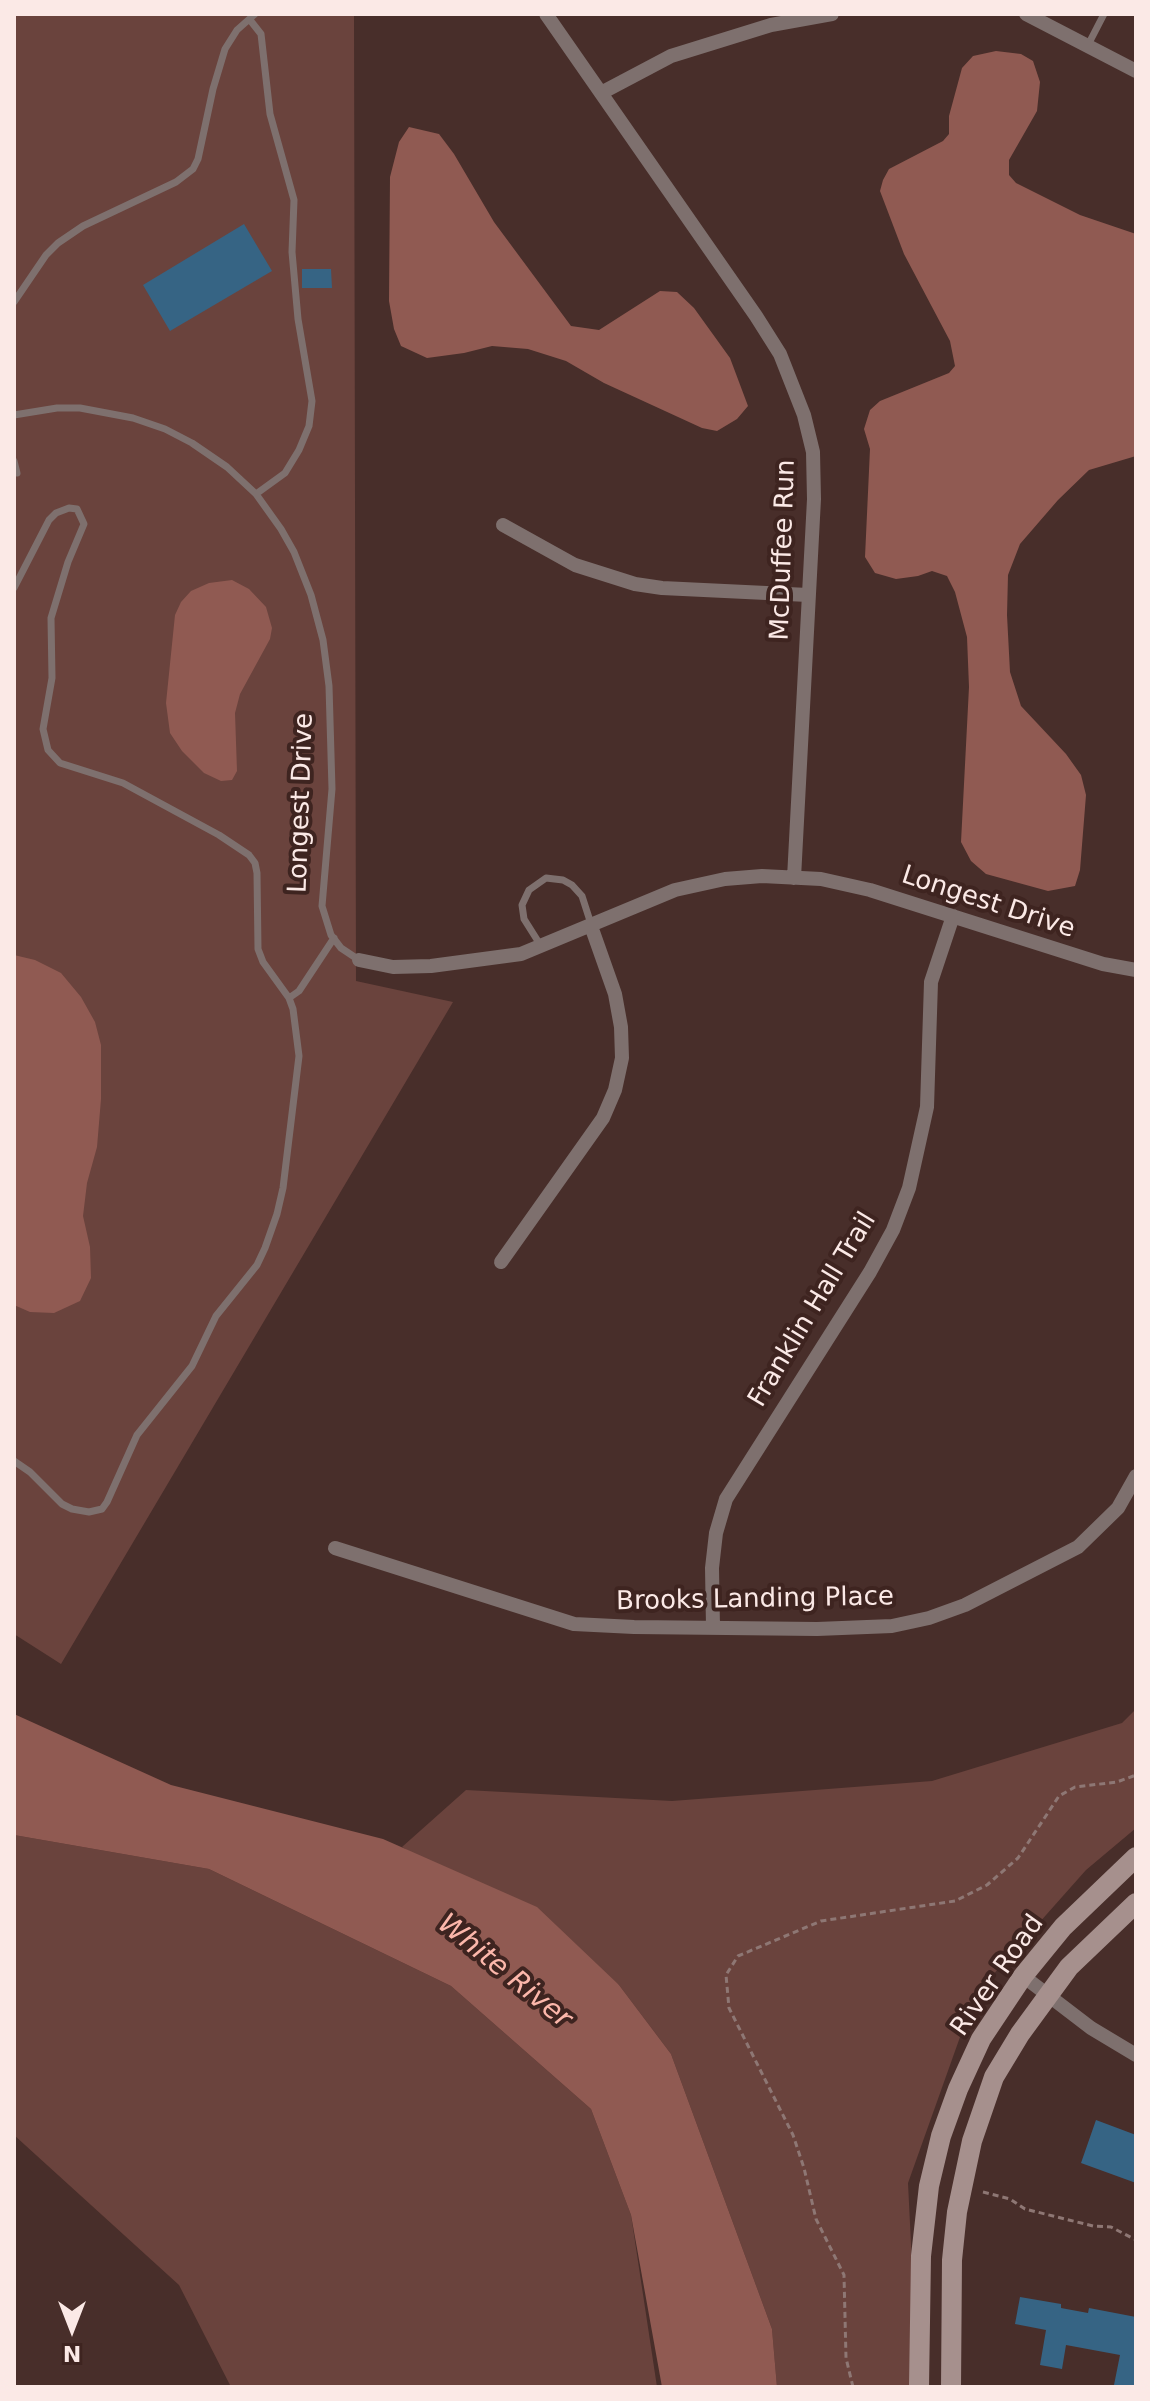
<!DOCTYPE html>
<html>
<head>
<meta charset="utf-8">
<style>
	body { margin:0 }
	#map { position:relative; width:1150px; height:2401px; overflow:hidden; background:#482e2a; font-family:"DejaVu Sans",sans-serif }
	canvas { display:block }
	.frame { position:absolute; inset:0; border:16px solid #fbe9e6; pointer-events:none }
	.north { position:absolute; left:32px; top:2289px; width:80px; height:80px; -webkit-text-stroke:6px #3e2420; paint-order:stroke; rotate:180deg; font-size:22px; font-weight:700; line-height:32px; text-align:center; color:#fbe9e6 }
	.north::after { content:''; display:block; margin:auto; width:28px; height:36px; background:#fbe9e6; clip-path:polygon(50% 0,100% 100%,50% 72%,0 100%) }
</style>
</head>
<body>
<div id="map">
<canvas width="1150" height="2401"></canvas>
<div class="frame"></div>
<div class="north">N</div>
</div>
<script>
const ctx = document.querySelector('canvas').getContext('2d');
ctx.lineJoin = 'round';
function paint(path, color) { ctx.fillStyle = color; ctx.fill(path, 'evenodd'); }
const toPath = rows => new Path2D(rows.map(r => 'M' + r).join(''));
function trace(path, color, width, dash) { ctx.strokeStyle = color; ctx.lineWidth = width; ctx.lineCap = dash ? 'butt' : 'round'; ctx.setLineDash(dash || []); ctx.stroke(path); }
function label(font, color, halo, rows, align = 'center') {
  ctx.font = font + ' "DejaVu Sans",sans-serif'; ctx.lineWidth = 8; ctx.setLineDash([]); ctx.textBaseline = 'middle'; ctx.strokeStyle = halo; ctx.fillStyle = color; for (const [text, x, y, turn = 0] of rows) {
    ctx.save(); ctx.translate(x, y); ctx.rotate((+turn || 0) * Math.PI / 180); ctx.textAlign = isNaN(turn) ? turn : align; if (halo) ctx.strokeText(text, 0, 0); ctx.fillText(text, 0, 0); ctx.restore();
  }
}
paint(toPath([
	[14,14,354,14,356,981,453,1002,61,1664,14,1634],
	[1136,1709,1136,1828,1086,1870,975,1995,908,2183,918,2387,777,2387,772,2329,671,2054,619,1985,402,1847,466,1790,672,1801,932,1781,1122,1723],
	[14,1835,209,1869,451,1986,591,2109,631,2215,657,2387,231,2387,179,2285,14,2135]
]), '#6a433d');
paint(toPath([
	[996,51,1021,54,1033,61,1040,82,1037,111,1009,160,1009,175,1016,183,1080,215,1136,234,1136,456,1089,470,1058,500,1020,544,1008,575,1007,615,1010,672,1021,706,1066,754,1081,775,1086,795,1080,870,1075,886,1048,891,986,874,971,861,961,842,969,687,967,637,955,592,947,576,932,571,918,576,896,579,875,573,865,557,870,449,864,429,870,410,880,401,949,373,955,366,950,341,904,254,880,191,883,180,889,169,943,141,949,134,949,116,962,68,973,56],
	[409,127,439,134,454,154,494,222,571,326,599,330,660,291,677,292,694,308,730,358,748,406,737,419,717,431,702,428,604,383,566,361,528,349,492,346,464,353,427,358,401,346,394,329,389,301,390,177,399,142],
	[232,580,249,589,266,607,272,628,270,639,240,694,235,713,237,771,232,780,221,781,204,773,182,751,170,733,166,703,175,615,181,602,191,591,209,583],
	[14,955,35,960,61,973,81,997,95,1022,101,1045,101,1099,97,1147,87,1183,83,1216,90,1247,91,1278,80,1301,54,1313,30,1312,14,1305],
	[14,1714,171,1785,383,1839,537,1907,619,1985,671,2054,772,2329,777,2387,662,2387,631,2215,591,2109,451,1986,209,1869,14,1835]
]), '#905a52');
paint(toPath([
	[244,224,272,271,170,331,143,285],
	[302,269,331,269,332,288,302,288],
	[1096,2120,1136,2135,1136,2183,1081,2163],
	[1020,2297,1061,2304,1061,2308,1088,2313,1089,2308,1136,2317,1134,2387,1114,2385,1120,2355,1066,2345,1062,2369,1040,2365,1046,2330,1015,2324]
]), '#366484');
trace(toPath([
	[983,2192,1010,2199,1025,2209,1093,2226,1111,2227,1136,2240],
	[853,2387,846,2358,844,2275,816,2219,804,2168,793,2135,729,2008,726,1975,738,1956,821,1921,955,1901,987,1885,1018,1858,1059,1796,1075,1787,1117,1782,1136,1775]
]), '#8e7774', 3, [6, 4]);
trace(toPath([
	[250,20,261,34,270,114,294,200,292,252,298,319,312,401,309,426,299,450,285,473,256,494],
	[1088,45,1104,14],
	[14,302,46,255,58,243,83,226,176,182,193,169,198,159,213,89,225,49,237,30,255,14],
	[14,415,57,408,80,408,133,418,165,429,192,443,227,467,256,494,281,529,294,552,311,595,323,640,329,686,332,789,322,906,331,935,341,948,359,960],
	[14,461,17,473],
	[14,588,49,520,56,513,69,508,77,509,84,524,68,562,51,618,52,678,43,729,48,750,60,763,123,783,219,835,249,855,255,863,257,873,258,949,263,962,289,998,293,1009,299,1056,283,1188,277,1214,265,1248,257,1265,216,1316,192,1366,137,1435,107,1502,102,1509,89,1512,72,1509,62,1504,30,1472,14,1461],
	[541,946,524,919,522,905,529,890,546,878,563,880,572,885,582,896,591,924],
	[289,998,299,991,334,938]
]), '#7e706e', 7);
trace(toPath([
	[546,14,756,316,780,354,804,415,813,452,814,499,794,878],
	[1026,14,1136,71],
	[601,93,671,56,771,25,832,14],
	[503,525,575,565,635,584,662,588,808,595],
	[359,960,393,967,431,966,521,954,675,890,725,879,762,876,821,879,870,890,1103,964,1136,970],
	[501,1262,603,1118,615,1090,622,1058,621,1027,615,994,591,926],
	[335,1548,574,1624,634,1627,817,1629,892,1626,929,1618,965,1605,1078,1547,1118,1508,1136,1476],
	[713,1627,712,1568,716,1533,726,1499,870,1272,893,1230,909,1188,927,1107,931,982,953,916],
	[1023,1976,1091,2028,1136,2055]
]), '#7e706e', 14);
trace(toPath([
	[919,2387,921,2256,929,2186,941,2136,958,2089,981,2039,1023,1976,1063,1927,1136,1857],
	[951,2387,952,2260,957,2212,972,2141,994,2077,1020,2034,1069,1967,1136,1903]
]), '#a6908d', 20);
label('26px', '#fbe9e6', '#3e2420', [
	["McDuffee Run",784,550,-88],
	["Longest Drive",302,803,-88],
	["Longest Drive",988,903,18],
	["Franklin Hall Trail",813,1310,-59],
	["Brooks Landing Place",755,1600,-1],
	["River Road",998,1976,-55]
]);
label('italic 28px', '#fcb7ab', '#3e2420', [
	["White River",504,1972,39]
]);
</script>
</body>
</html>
